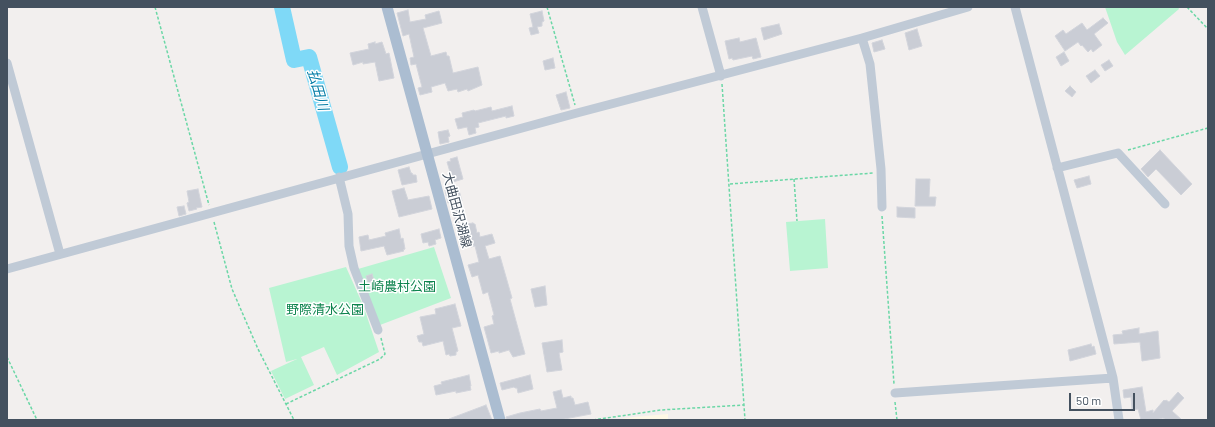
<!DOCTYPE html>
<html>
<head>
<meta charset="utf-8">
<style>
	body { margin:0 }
	#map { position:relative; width:1215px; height:427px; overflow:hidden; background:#f2efee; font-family:Barlow,sans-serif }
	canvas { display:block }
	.frame { position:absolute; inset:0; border:8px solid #44515f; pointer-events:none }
	.scale { position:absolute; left:1069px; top:393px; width:66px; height:18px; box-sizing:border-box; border:2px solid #44515f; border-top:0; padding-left:5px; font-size:12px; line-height:14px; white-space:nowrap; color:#44515f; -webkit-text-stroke:3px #fff; paint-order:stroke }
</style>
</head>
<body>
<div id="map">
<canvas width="1215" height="427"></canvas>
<div class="frame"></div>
<div class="scale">50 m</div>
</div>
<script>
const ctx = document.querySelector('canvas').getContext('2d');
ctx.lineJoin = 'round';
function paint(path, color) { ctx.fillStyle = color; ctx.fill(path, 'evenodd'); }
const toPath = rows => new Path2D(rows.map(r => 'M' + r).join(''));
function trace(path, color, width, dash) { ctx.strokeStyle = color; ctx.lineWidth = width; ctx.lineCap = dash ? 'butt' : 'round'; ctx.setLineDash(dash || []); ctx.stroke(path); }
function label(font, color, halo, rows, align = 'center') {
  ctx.font = font + ' Barlow,"Noto Sans JP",sans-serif'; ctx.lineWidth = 3; ctx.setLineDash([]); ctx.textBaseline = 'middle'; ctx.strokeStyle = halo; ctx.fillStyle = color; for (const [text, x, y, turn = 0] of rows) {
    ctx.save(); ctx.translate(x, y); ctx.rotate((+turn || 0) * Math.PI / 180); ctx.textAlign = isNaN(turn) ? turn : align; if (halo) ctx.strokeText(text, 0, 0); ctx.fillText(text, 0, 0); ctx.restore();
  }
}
paint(toPath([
	[668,414,668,420,614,420,634,417]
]), '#fef8e6');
paint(toPath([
	[1105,7,1178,7,1179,9,1125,55,1117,42],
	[825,219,828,268,790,271,786,222],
	[434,247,451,298,380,325,358,269],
	[346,267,363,305,379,352,337,375,324,347,301,357,314,385,285,399,271,371,297,359,286,362,269,288]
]), '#b8f4d2');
trace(toPath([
	[282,7,294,60,309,57,340,167]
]), '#7fd9f7', 16);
const building = toPath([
	[408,10,410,22,426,19,425,15,439,11,442,23,423,28,431,56,446,52,447,56,449,56,453,73,478,67,482,85,468,91,467,89,458,92,457,89,448,91,445,83,431,87,432,92,420,95,418,88,422,87,416,64,411,65,410,58,414,57,409,34,403,36,397,13,408,10],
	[542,11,544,21,542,22,542,26,537,27,539,33,531,35,529,28,533,27,530,14,542,11],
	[1103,18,1108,23,1094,34,1102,45,1093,52,1091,49,1088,52,1082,45,1081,46,1078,42,1065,51,1055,36,1063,30,1066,34,1082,23,1087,30,1103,18],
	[779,24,782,34,764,40,761,28,779,24],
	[917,29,922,46,909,50,905,33,917,29],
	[739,38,740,42,756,38,761,57,753,59,752,56,733,60,732,58,729,59,725,41,739,38],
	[882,40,885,49,874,52,872,43,882,40],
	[375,42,375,44,382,42,386,54,389,53,394,78,379,81,375,62,363,64,363,62,353,65,350,53,369,49,368,44,375,42],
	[1064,52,1069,61,1061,66,1056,57,1064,52],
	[553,58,555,68,545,70,543,61,553,58],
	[1109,60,1113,66,1105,71,1101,65,1109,60],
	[1095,70,1100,76,1091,83,1086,76,1095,70],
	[1070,86,1076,92,1072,97,1065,91,1070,86],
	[566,92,570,108,561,110,556,95,566,92],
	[512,106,514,116,506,118,506,116,478,123,479,127,475,128,476,133,469,135,467,127,458,129,455,119,463,117,462,113,474,110,475,111,491,107,492,111,512,106],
	[448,130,450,136,448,137,449,142,440,144,438,132,448,130],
	[1160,150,1192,184,1181,195,1156,169,1148,177,1141,169,1160,150],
	[457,157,463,179,453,182,447,162,451,161,450,159,457,157],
	[409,167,411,173,412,173,413,175,416,175,417,182,402,185,398,170,409,167],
	[1089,176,1091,184,1077,188,1074,180,1089,176],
	[916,179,930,179,929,197,936,197,935,206,915,206,916,179],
	[458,187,462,201,458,202,463,221,456,223,452,206,450,202,448,203,445,190,458,187],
	[404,188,408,200,429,196,432,209,399,217,392,191,404,188],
	[198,189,202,207,196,208,197,209,189,211,187,203,189,202,187,191,198,189],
	[184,206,186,214,179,216,177,207,184,206],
	[897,207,915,208,915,218,897,217,897,207],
	[473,223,474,224,475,224,477,233,479,232,480,237,492,234,495,243,485,246,489,259,500,256,512,298,510,299,525,354,513,357,509,350,499,353,499,351,491,353,484,327,494,324,492,316,494,315,488,292,483,294,478,275,472,277,468,265,479,262,475,246,471,247,471,244,469,245,467,236,469,235,466,224,473,223],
	[399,229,401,239,403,238,405,249,403,250,404,251,387,255,384,246,361,251,359,237,368,235,369,240,386,236,385,233,399,229],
	[439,229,441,238,435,240,436,244,429,246,428,242,423,243,421,234,439,229],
	[372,274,377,290,371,292,366,276,372,274],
	[545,286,547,305,535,307,531,289,545,286],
	[455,304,461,326,452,328,458,351,456,352,456,355,450,356,449,354,446,355,443,341,423,346,422,342,419,342,417,336,424,334,420,317,436,314,435,309,455,304],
	[1139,328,1139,334,1158,331,1160,358,1142,361,1140,342,1114,344,1113,335,1123,334,1122,331,1139,328],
	[562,340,563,352,559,353,562,370,547,372,542,343,562,340],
	[1091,344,1092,347,1094,346,1096,354,1070,361,1068,350,1091,344],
	[469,375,471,386,470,386,471,390,456,393,456,391,436,395,434,386,442,384,441,382,469,375],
	[530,375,533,389,518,393,517,388,515,388,514,387,502,390,500,383,530,375],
	[1142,387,1146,412,1153,410,1153,413,1164,400,1165,401,1166,400,1169,402,1178,392,1184,398,1172,411,1182,420,1166,420,1163,418,1156,420,1141,420,1138,409,1132,410,1131,397,1124,398,1123,390,1142,387],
	[561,390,563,398,571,396,571,398,573,398,575,405,588,402,591,414,559,420,507,420,506,417,520,413,540,409,541,411,557,408,553,392,561,390],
	[486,405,492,420,449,420,449,419,486,405]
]);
paint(building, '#cacdd5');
trace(building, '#d2d4db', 1);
trace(toPath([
	[155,7,209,205],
	[547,7,575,105],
	[1187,7,1208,29],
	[722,84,745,420],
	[1128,150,1208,128],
	[794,179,797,221],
	[730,184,873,173],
	[882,216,894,384],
	[214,222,232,289,258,349,294,420],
	[7,357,37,420],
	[895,402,897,420],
	[286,404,380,359,385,354,381,338],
	[593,420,661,410,744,405]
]), '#6bd7a6', 1.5, [3, 2]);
trace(toPath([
	[702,7,721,76],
	[1015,7,1113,378,1119,420],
	[862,38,870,64,881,169,882,207],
	[7,63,60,254],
	[1057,168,1118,153,1165,204],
	[339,177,348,214,349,246,354,268,378,330],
	[7,269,577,113,862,38,968,7],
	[895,393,1113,378]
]), '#c0cad6', 9);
trace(toPath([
	[387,7,500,420]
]), '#abbdd1', 11);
label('13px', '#44515f', '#fff', [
	["大曲田沢湖線",457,210,75]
]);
label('13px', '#0c834d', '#fff', [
	["土崎農村公園",397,287],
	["野際清水公園",325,310]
]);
label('italic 14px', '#027ca6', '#fff', [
	["払田川",318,90,74]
]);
</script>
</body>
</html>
